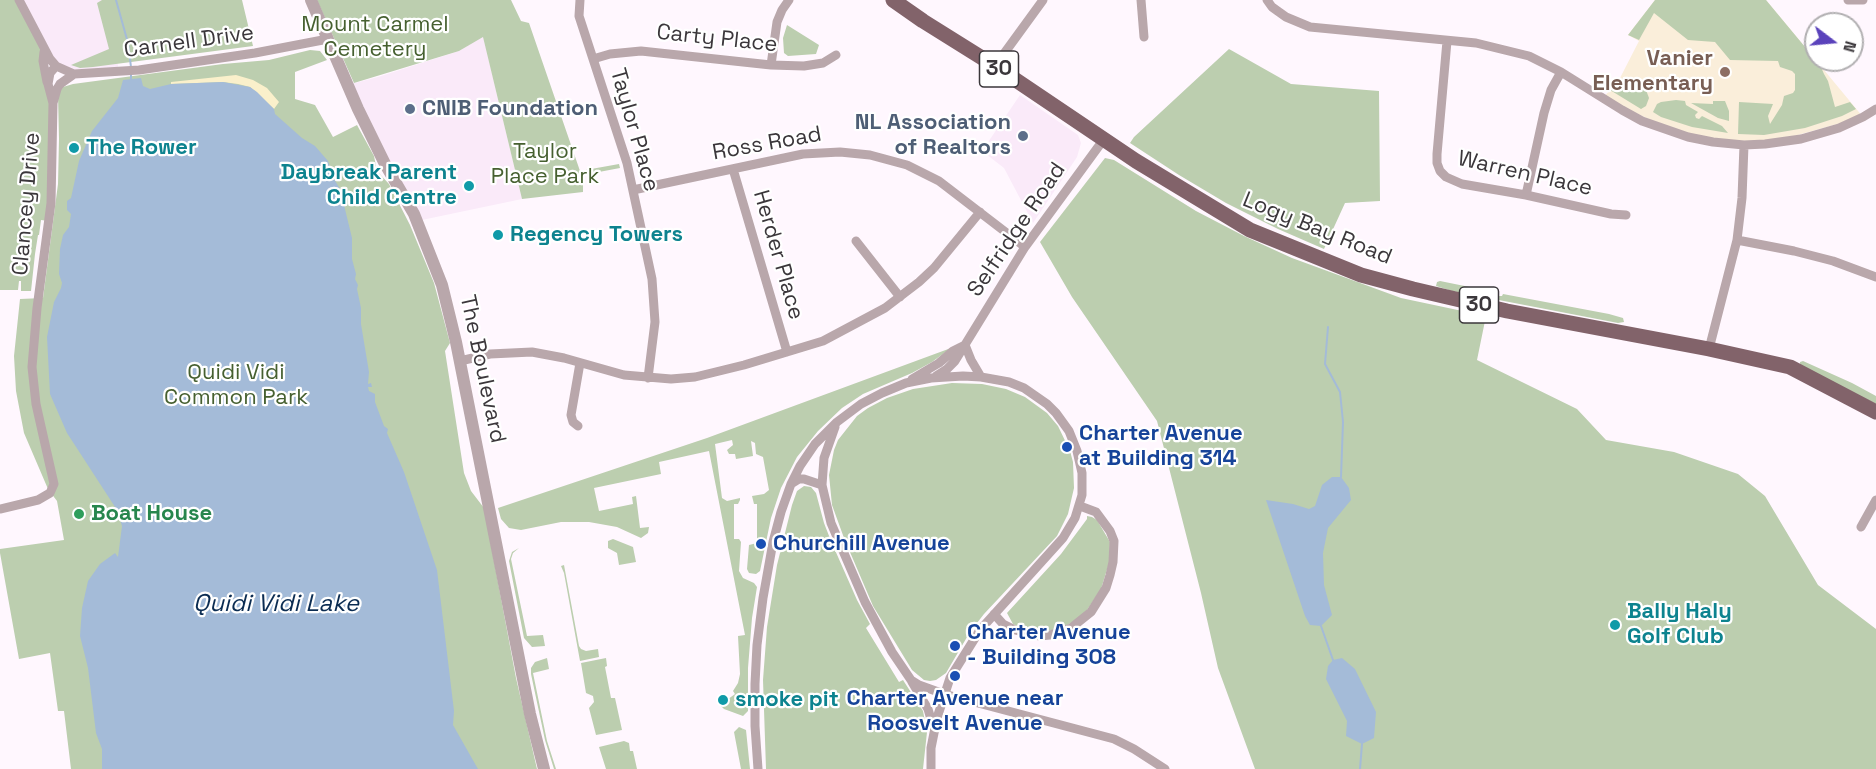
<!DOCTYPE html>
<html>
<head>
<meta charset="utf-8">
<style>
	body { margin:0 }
	#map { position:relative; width:1876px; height:769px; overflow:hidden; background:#fff7fe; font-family:"Space Grotesk",sans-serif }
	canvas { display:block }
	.north { position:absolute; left:1804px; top:12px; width:60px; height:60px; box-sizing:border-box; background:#fff; border:2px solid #b1afb1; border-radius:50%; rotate:106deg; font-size:16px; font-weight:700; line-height:24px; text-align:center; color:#3b373b }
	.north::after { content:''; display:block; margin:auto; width:21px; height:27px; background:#5a42bb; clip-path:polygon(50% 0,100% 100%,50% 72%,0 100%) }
</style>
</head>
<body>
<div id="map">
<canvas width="1876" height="769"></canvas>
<div class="north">N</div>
</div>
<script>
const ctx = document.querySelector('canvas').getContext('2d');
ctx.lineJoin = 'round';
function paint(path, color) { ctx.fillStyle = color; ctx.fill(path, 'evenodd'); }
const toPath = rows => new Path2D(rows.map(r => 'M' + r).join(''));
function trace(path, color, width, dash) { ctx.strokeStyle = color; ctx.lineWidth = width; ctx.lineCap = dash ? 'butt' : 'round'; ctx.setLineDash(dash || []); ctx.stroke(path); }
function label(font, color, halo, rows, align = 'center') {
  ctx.font = font + ' "Space Grotesk",sans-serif'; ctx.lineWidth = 4.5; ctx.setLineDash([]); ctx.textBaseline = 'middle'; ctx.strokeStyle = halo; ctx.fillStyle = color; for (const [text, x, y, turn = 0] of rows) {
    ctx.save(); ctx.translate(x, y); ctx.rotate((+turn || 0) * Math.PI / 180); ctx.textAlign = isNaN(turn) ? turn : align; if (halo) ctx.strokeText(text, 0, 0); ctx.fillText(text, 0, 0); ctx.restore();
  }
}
paint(toPath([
	[19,0,106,0,119,71,74,74,56,66],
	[483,36,522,199,417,221,347,85,378,77,459,51],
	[1020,95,1078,135,1081,143,1077,157,1033,223,1004,168,982,151]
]), '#faeaf9');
paint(toPath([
	[1655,0,1766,0,1863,117,1765,144,1688,137,1603,98,1620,78,1639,41,1628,35]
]), '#faeeda');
paint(toPath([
	[0,0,19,0,44,52,50,97,49,221,41,220,39,235,38,235,35,254,31,291,21,291,21,281,19,281,18,290,0,290],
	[102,0,242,0,253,46,93,67,80,68,71,65,109,49,97,3],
	[317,0,511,0,521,21,529,23,580,171,619,164,620,168,583,175,583,192,522,199,483,37,459,51,354,83],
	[1655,0,1766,0,1820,65,1824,74,1828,81,1835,107,1850,102,1856,109,1842,116,1805,128,1764,135,1738,134,1739,102,1773,104,1768,116,1770,124,1782,105,1784,96,1793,93,1795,90,1795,74,1792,71,1780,67,1778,61,1730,60,1715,42,1688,40,1654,13,1639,40,1628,35],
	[787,25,819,45,816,54,788,56,784,53,783,38],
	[1229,49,1291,84,1379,91,1380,201,1345,203,1324,249,1278,229,1226,203,1179,175,1130,143,1134,137],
	[310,50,320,51,327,60,295,72,295,99,315,105,333,137,357,125,374,156,377,171,389,184,410,225,434,283,450,343,445,351,464,473,471,491,484,508,516,678,537,769,71,769,64,711,58,711,50,653,19,659,0,553,0,549,64,540,57,501,48,489,24,433,16,391,14,356,20,299,43,298,58,184,59,139,58,95,63,87,73,84,223,64,269,60],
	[1620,78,1646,90,1649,98,1646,106,1641,109,1610,90],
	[1676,100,1685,101,1686,105,1698,112,1695,115,1696,118,1699,119,1702,116,1722,126,1728,133,1692,127,1661,117,1653,112,1657,104,1661,102],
	[1713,101,1725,101,1729,111,1729,121,1718,118,1691,103,1713,104],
	[1105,158,1114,160,1196,211,1244,236,1292,258,1401,298,1486,316,1477,360,1577,409,1606,440,1674,452,1738,474,1765,496,1818,585,1876,629,1876,769,1255,769,1218,668,1201,593,1157,421,1072,297,1040,242],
	[1440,281,1499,293,1498,296,1502,296,1503,294,1609,314,1623,318,1624,322,1618,323,1452,291,1436,286,1437,282],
	[951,348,932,362,912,373,863,394,842,408,818,431,797,457,781,488,771,518,760,571,756,574,749,573,747,569,749,545,757,543,757,504,754,504,752,496,764,494,769,490,763,457,756,454,755,443,751,441,753,456,736,459,735,454,729,454,727,450,733,445,732,440,715,444,722,498,727,501,740,498,740,500,738,504,734,504,734,539,739,539,741,542,739,571,743,578,754,583,757,587,752,618,748,668,748,711,743,716,724,709,720,705,735,694,733,691,738,683,740,674,738,636,745,635,709,451,659,462,661,474,594,488,599,511,633,504,632,497,636,496,640,528,649,527,648,533,641,538,617,527,589,522,561,522,521,530,509,528,501,519,498,508,707,438],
	[1803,361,1852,383,1876,396,1876,404,1800,365,1800,362],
	[952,383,982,384,1006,389,1025,397,1047,413,1058,426,1070,451,1073,462,1074,488,1068,514,1057,536,984,614,970,632,946,673,936,680,930,681,924,680,912,670,873,606,844,538,832,505,829,475,834,450,838,440,857,416,868,408,887,398,913,389],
	[804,486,811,487,816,493,824,523,831,541,857,600,870,624,866,628,899,682,903,680,923,711,927,732,923,769,766,769,763,680,767,627,777,565,792,505,797,491],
	[1087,516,1092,517,1097,520,1110,542,1109,563,1101,589,1087,610,1079,618,1062,628,1042,632,1019,627,1013,624,1007,613,1061,554,1087,519],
	[613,539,633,547,636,562,619,565,617,553,608,548,608,541],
	[519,548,513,553,511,559,527,636,543,635,545,646,532,647,524,638,509,561,512,552],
	[564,565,579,646,581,649,586,651,598,649,599,657,580,661,564,573,561,566],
	[547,658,549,669,533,673,547,741,556,769,554,769,545,740,531,674,531,668,535,662],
	[606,658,607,666,605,667,611,698,615,698,622,730,596,735,589,708,594,702,593,696,586,693,581,663],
	[739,727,746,730,750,769,741,769,734,732],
	[624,741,629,743,630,751,633,751,637,769,606,769,599,747]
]), '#bcceaf');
paint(toPath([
	[236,75,253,80,267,88,279,102,274,109,250,87,238,84,223,82,171,84,171,82]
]), '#faf0cb');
paint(toPath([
	[141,78,143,86,150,89,171,84,223,82,250,87,257,92,274,109,275,114,302,138,315,146,328,161,334,179,343,194,344,205,352,238,352,259,356,274,355,279,358,285,357,289,361,308,361,324,369,372,368,384,371,383,372,387,368,387,369,391,375,394,375,402,384,426,388,429,387,433,404,472,437,570,454,711,453,725,478,769,102,769,102,749,96,733,88,668,80,636,82,608,88,581,100,564,115,553,118,557,122,526,117,510,67,433,50,394,47,337,54,302,61,288,62,283,59,274,60,249,63,235,69,227,71,214,67,210,67,201,71,198,79,161,92,131,118,98,123,80],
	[1332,477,1341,477,1349,488,1351,500,1328,528,1323,553,1324,585,1332,615,1321,626,1310,625,1305,616,1266,500,1293,504,1309,509,1315,506,1322,485],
	[1342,658,1355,669,1376,712,1374,738,1362,744,1346,736,1347,721,1326,679,1328,666,1333,660]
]), '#a4bbd8');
trace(toPath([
	[116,0,128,43,131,67],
	[131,73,131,79],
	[1328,327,1325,364,1340,392,1343,422,1341,477],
	[1321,626,1333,660],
	[1360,769,1362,744]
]), '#a4bbd8', 2);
trace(toPath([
	[19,0,50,59,56,66,74,74,139,70,255,53,328,39],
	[580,0,579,16,627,163,652,279,655,322,648,378],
	[1141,0,1144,37],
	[1267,0,1272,7,1286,17,1310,27,1476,43,1529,56,1561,72,1622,110,1642,121,1688,137,1713,142,1744,145,1765,144,1801,139,1839,128,1863,117,1876,109],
	[1848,0,1863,0],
	[1447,41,1437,154,1437,163,1440,171,1446,177,1462,184,1526,195,1611,214,1626,215],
	[44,52,43,61,47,82],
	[593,59,610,54,641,51,771,65,804,66,823,63,836,55],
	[771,65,777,22,782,10,789,0],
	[995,66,1043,0],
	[53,103,57,89,60,84,74,74],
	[733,169,787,352],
	[633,190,803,154,840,152,870,155,907,165,939,181,1025,247],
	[1526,195,1544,113,1551,90,1561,72],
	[1737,240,1794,251,1833,261,1876,277],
	[856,241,900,297],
	[965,345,971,360,981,377],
	[1709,349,1737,240,1742,198,1744,145],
	[460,361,490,354,532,352,564,358,624,375,671,379,695,377,744,365,823,341,885,308,919,282,934,268,980,212],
	[936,376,947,369,955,361,1025,247,1104,139],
	[912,379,939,363,953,351,965,345],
	[578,426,573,422,571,415,580,363],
	[835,427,824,458,822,485,831,523,865,602,892,652,911,680,919,685,944,694,1114,739,1134,749,1165,769],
	[791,484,799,479,804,479,822,485],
	[0,509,38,500,50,493,54,484,36,404,32,367,37,308,51,203,53,103,48,84,50,73,56,66],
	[1861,527,1876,500],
	[994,614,1003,624,1015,630,1039,636,1050,635,1071,628,1091,612,1106,588,1110,575,1113,562,1114,541,1110,531,1096,512,1080,506],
	[912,682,928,709,933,726],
	[758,769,755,726,755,684,757,645,763,598,773,542,781,512,791,484,800,466,815,444,837,422,861,404,882,393,906,383,931,378,963,376,981,377,1009,382,1024,388,1047,404,1056,413,1069,431,1077,451,1082,473,1082,495,1075,518,1063,538,980,630,950,678,937,718,931,748,931,769]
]), '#b9a7ab', 9);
trace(toPath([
	[311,0,358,109,385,164,414,214,442,285,456,342,530,714,544,769]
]), '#b9a7ab', 12);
trace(toPath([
	[893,0,923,21,995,66,1136,161,1250,230,1361,275,1413,289,1507,311,1709,349,1790,367,1876,412]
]), '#82636a', 15);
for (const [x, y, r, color] of [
	[1725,72,6,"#8d6e63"],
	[410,109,6,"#5c6f8a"],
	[1023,136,6,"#5c6f8a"],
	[74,148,6,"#0f9aa8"],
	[469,186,6,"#0f9aa8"],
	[498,235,6,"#0f9aa8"],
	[1067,447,6,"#1a4fb4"],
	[79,514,6,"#2e9e5b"],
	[761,544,6,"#1a4fb4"],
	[1615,625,6,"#0f9aa8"],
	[955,646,6,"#1a4fb4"],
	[955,676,6,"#1a4fb4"],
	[723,700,6,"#0f9aa8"]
]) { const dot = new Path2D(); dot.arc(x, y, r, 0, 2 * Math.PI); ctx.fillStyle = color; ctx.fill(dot); trace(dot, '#fff', 2); }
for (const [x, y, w] of [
	[999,69,39],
	[1479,305,39]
]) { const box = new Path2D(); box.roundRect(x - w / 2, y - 18, w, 36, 4.5); ctx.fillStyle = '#fff'; ctx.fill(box); trace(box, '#3b373b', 1.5); }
label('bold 21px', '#3b373b', null, [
	["30",999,69],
	["30",1479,305]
]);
label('22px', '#466030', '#fff', [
	["Mount Carmel",375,25],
	["Cemetery",375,50],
	["Taylor",545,152],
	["Place Park",545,177],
	["Quidi Vidi",236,373],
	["Common Park",236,398]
]);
label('22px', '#3b373b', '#fff', [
	["Carty Place",717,39,6],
	["Carnell Drive",189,42,-8],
	["Taylor Place",634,130,74],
	["Ross Road",767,144,-10],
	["Warren Place",1525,174,13],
	["Clancey Drive",27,204,-85],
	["Logy Bay Road",1317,229,22],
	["Selfridge Road",1017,230,-56],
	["Herder Place",778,255,74],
	["The Boulevard",482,369,78]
]);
label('bold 22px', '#785e54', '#fff', [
	["Vanier",1713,59],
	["Elementary",1713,84]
], 'right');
label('bold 22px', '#4e5e75', '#fff', [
	["CNIB Foundation",422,109],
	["NL Association",1011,123,"right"],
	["of Realtors",1011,148,"right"]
], 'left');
label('bold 22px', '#0d838f', '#fff', [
	["The Rower",86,148],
	["Daybreak Parent",457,173,"right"],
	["Child Centre",457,198,"right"],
	["Regency Towers",510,235],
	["Bally Haly",1627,612],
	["Golf Club",1627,637],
	["smoke pit",735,700]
], 'left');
label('bold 22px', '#164399', '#fff', [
	["Charter Avenue",1079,434],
	["at Building 314",1079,459],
	["Churchill Avenue",773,544],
	["Charter Avenue",967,633],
	["- Building 308",967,658],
	["Charter Avenue near",955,699,"center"],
	["Roosvelt Avenue",955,724,"center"]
], 'left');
label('bold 22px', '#27864d', '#fff', [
	["Boat House",91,514]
], 'left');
label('italic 24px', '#0b2c52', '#fff', [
	["Quidi Vidi Lake",276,604]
]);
</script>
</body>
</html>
